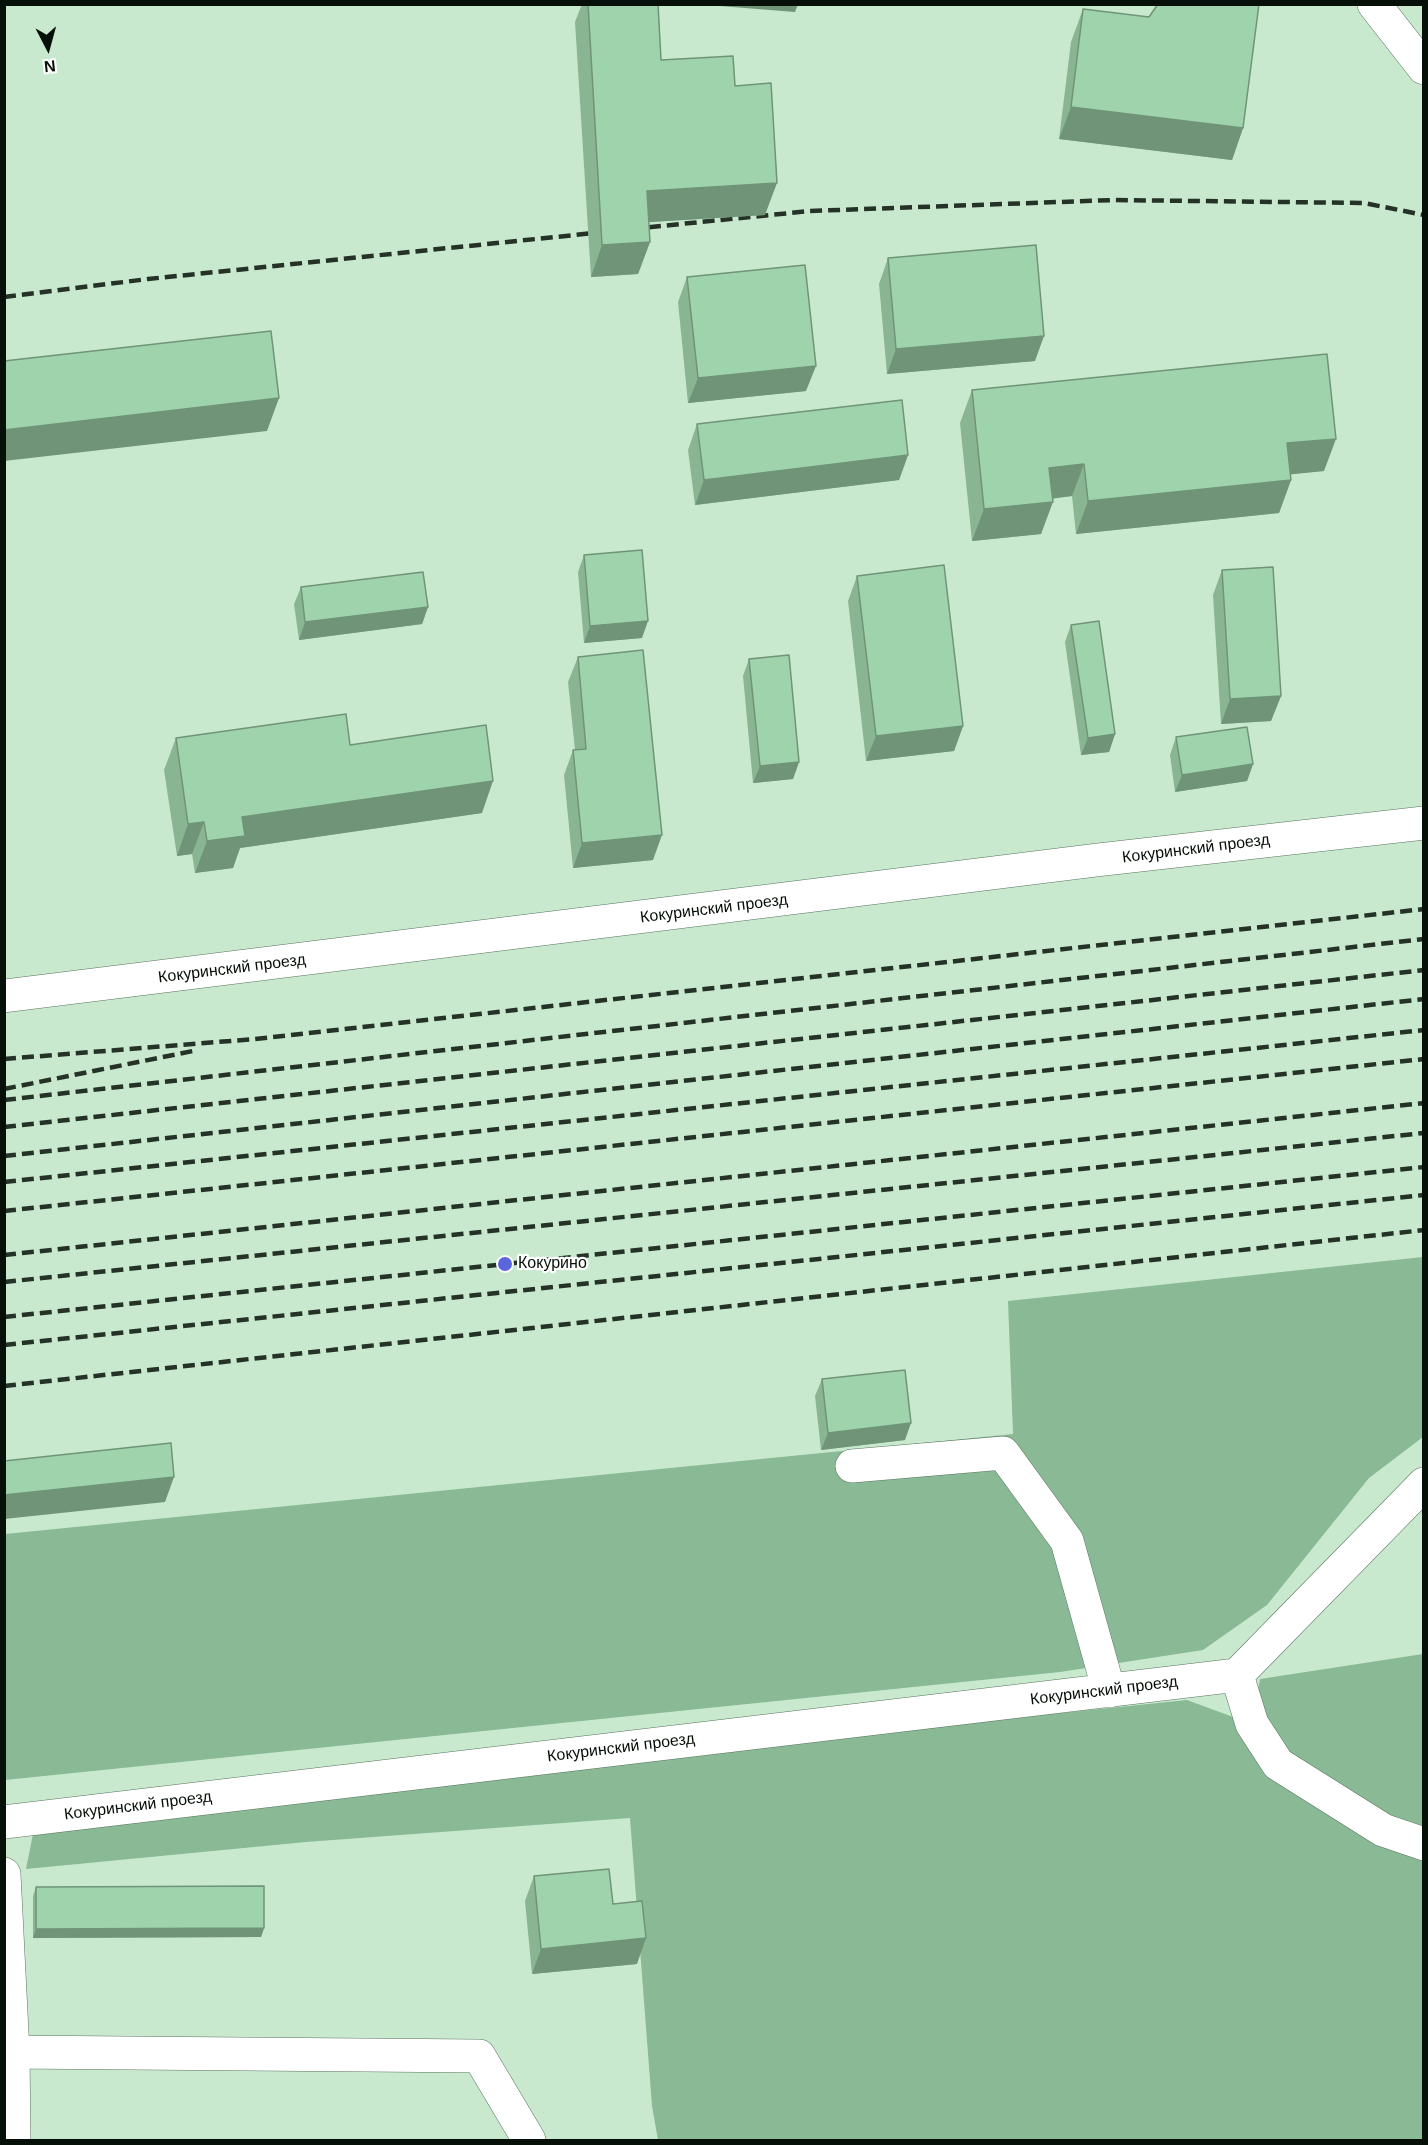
<!DOCTYPE html>
<html>
<head>
<meta charset="utf-8">
<style>
	body { margin:0 }
	#map { position:relative; width:1428px; height:2145px; overflow:hidden; background:#c9e9cf; font-family:Arial,sans-serif }
	canvas { display:block }
	.frame { position:absolute; inset:0; border:6px solid #061008; pointer-events:none }
	.north { position:absolute; left:18px; top:18px; width:60px; height:60px; -webkit-text-stroke:4px #fff; paint-order:stroke; rotate:174deg; font-size:16px; font-weight:700; line-height:24px; text-align:center; color:#061008 }
	.north::after { content:''; display:block; margin:auto; width:21px; height:27px; background:#061008; clip-path:polygon(50% 0,100% 100%,50% 72%,0 100%) }
</style>
</head>
<body>
<div id="map">
<canvas width="1428" height="2145"></canvas>
<div class="frame"></div>
<div class="north">N</div>
</div>
<script>
const ctx = document.querySelector('canvas').getContext('2d');
ctx.lineJoin = 'round';
function paint(path, color) { ctx.fillStyle = color; ctx.fill(path, 'evenodd'); }
const toPath = rows => new Path2D(rows.map(r => 'M' + r).join(''));
function trace(path, color, width, dash) { ctx.strokeStyle = color; ctx.lineWidth = width; ctx.lineCap = dash ? 'butt' : 'round'; ctx.setLineDash(dash || []); ctx.stroke(path); }
function label(font, color, halo, rows, align = 'center') {
  ctx.font = font + ' Arial,sans-serif'; ctx.lineWidth = 4.5; ctx.setLineDash([]); ctx.textBaseline = 'middle'; ctx.strokeStyle = halo; ctx.fillStyle = color; for (const [text, x, y, turn = 0] of rows) {
    ctx.save(); ctx.translate(x, y); ctx.rotate((+turn || 0) * Math.PI / 180); ctx.textAlign = isNaN(turn) ? turn : align; if (halo) ctx.strokeText(text, 0, 0); ctx.fillText(text, 0, 0); ctx.restore();
  }
}
paint(toPath([
	[1423,1257,1423,1437,1369,1478,1267,1605,1203,1650,1060,1672,5,1780,5,1534,1013,1434,1008,1301],
	[1423,1654,1423,2140,658,2140,652,2106,630,1818,306,1842,26,1869,33,1834,906,1729,1187,1700,1252,1724,1260,1679]
]), '#89b995');
const minor = toPath([
	[1374,4,1424,68],
	[4,996,1097,860,1424,823],
	[852,1466,1003,1453,1067,1541,1109,1691],
	[1237,1675,1424,1484],
	[1237,1675,1252,1724,1278,1764,1383,1830,1424,1844],
	[4,1822,1237,1675],
	[4,1874,13,2052,14,2140],
	[13,2052,479,2056,529,2140]
]);
trace(minor, '#58745e', 34);
trace(minor, '#fff', 33);
trace(toPath([
	[631,229,810,211,1114,200,1364,203,1424,215],
	[4,297,148,279,604,232],
	[4,1059,255,1039,1424,909],
	[4,1089,193,1051],
	[4,1100,1424,939],
	[4,1127,1424,970],
	[4,1156,1424,999],
	[4,1182,1424,1030],
	[4,1211,1424,1059],
	[4,1255,1424,1103],
	[4,1282,1424,1133],
	[4,1317,1424,1167],
	[4,1345,1424,1195],
	[4,1386,1424,1230]
]), '#243227', 4.5, [12, 6]);
paint(toPath([
	[582,4,658,4,661,60,735,86,765,215,648,222,650,242,638,274,591,277,575,22],
	[1083,9,1243,128,1232,160,1059,139,1071,42],
	[888,258,1035,361,887,374,879,284],
	[687,277,806,391,688,403,678,302],
	[972,390,1324,471,1290,474,1291,480,1279,513,1076,534,1072,496,1052,499,1041,534,972,541,960,423],
	[697,424,908,455,899,480,695,505,688,450],
	[584,555,642,638,584,643,578,572],
	[1222,570,1281,696,1271,721,1221,724,1213,595],
	[857,576,963,726,954,751,866,761,848,601],
	[301,587,428,607,422,624,299,640,294,604],
	[1071,625,1115,734,1109,752,1081,755,1065,642],
	[578,657,653,860,573,868,564,775,573,750,575,750,568,682],
	[749,659,799,762,793,779,753,783,743,676],
	[1176,737,1253,764,1247,781,1175,792,1170,755],
	[176,738,350,745,482,813,240,848,233,868,195,873,192,854,177,856,164,770],
	[822,1379,905,1440,821,1450,815,1396],
	[534,1876,613,1904,637,1964,532,1974,525,1901],
	[36,1887,264,1928,261,1937,33,1938,33,1896]
]), '#89b593');
paint(toPath([
	[695,4,798,4,795,12],
	[1071,107,1243,128,1232,160,1059,139],
	[777,183,765,215,635,223,647,191],
	[650,242,638,274,591,277,602,245],
	[1044,336,1035,361,887,374,896,349],
	[816,366,806,391,688,403,698,378],
	[279,398,267,431,4,461,4,430],
	[1336,439,1324,471,1275,476,1287,443],
	[908,455,899,480,695,505,704,480],
	[1084,464,1072,496,1037,500,1049,468],
	[1291,480,1279,513,1076,534,1088,501],
	[1053,502,1041,534,972,541,984,509],
	[428,607,422,624,299,640,305,622],
	[648,621,642,638,584,643,590,626],
	[1281,696,1271,721,1221,724,1230,699],
	[963,726,954,751,866,761,876,736],
	[1115,734,1109,752,1081,755,1088,738],
	[799,762,793,779,753,783,760,766],
	[1253,764,1247,781,1175,792,1182,775],
	[493,781,482,813,240,848,233,868,195,873,207,841,242,817],
	[204,822,192,854,177,856,188,824],
	[662,835,653,860,573,868,582,843],
	[911,1423,905,1440,821,1450,828,1433],
	[174,1477,165,1502,4,1519,4,1495],
	[264,1928,261,1937,33,1938,36,1929],
	[646,1938,637,1964,532,1974,541,1949]
]), '#6f9478');
const building = toPath([
	[588,4,658,4,661,60,733,56,735,86,771,83,777,183,647,191,650,242,602,245,588,4],
	[1158,4,1259,4,1243,128,1071,107,1083,9,1149,17,1158,4],
	[1036,245,1044,336,896,349,888,258,1036,245],
	[805,265,816,366,698,378,687,277,805,265],
	[271,331,279,398,4,430,4,361,271,331],
	[1327,354,1336,439,1287,443,1291,480,1088,501,1084,464,1049,468,1053,502,984,509,972,390,1327,354],
	[902,400,908,455,704,480,697,424,902,400],
	[642,550,648,621,590,626,584,555,642,550],
	[944,565,963,726,876,736,857,576,944,565],
	[1273,567,1281,696,1230,699,1222,570,1273,567],
	[423,572,428,607,305,622,301,587,423,572],
	[1099,621,1115,734,1088,738,1071,625,1099,621],
	[643,650,662,835,582,843,573,750,586,749,578,657,643,650],
	[789,655,799,762,760,766,749,659,789,655],
	[346,714,350,745,486,725,493,781,242,817,245,836,207,841,204,822,188,824,176,738,346,714],
	[1247,727,1253,764,1182,775,1176,737,1247,727],
	[905,1370,911,1423,828,1433,822,1379,905,1370],
	[171,1443,174,1477,4,1495,4,1461,171,1443],
	[609,1869,613,1904,642,1901,646,1938,541,1949,534,1876,609,1869],
	[264,1886,264,1928,36,1929,36,1887,264,1886]
]);
paint(building, '#9fd3ab');
trace(building, '#6f9478', 1.5);
for (const [x, y, r, color] of [
	[505,1264,8,"#5966dd"]
]) { const dot = new Path2D(); dot.arc(x, y, r, 0, 2 * Math.PI); ctx.fillStyle = color; ctx.fill(dot); trace(dot, '#fff', 2); }
label('16px', '#061008', '#fff', [
	["Кокуринский проезд",1196,849,-7],
	["Кокуринский проезд",714,909,-7],
	["Кокуринский проезд",232,969,-7],
	["Кокуринский проезд",1104,1691,-7],
	["Кокуринский проезд",621,1748,-7],
	["Кокуринский проезд",138,1806,-7]
]);
label('16px', '#061008', '#fff', [
	["Кокурино",518,1264]
], 'left');
</script>
</body>
</html>
